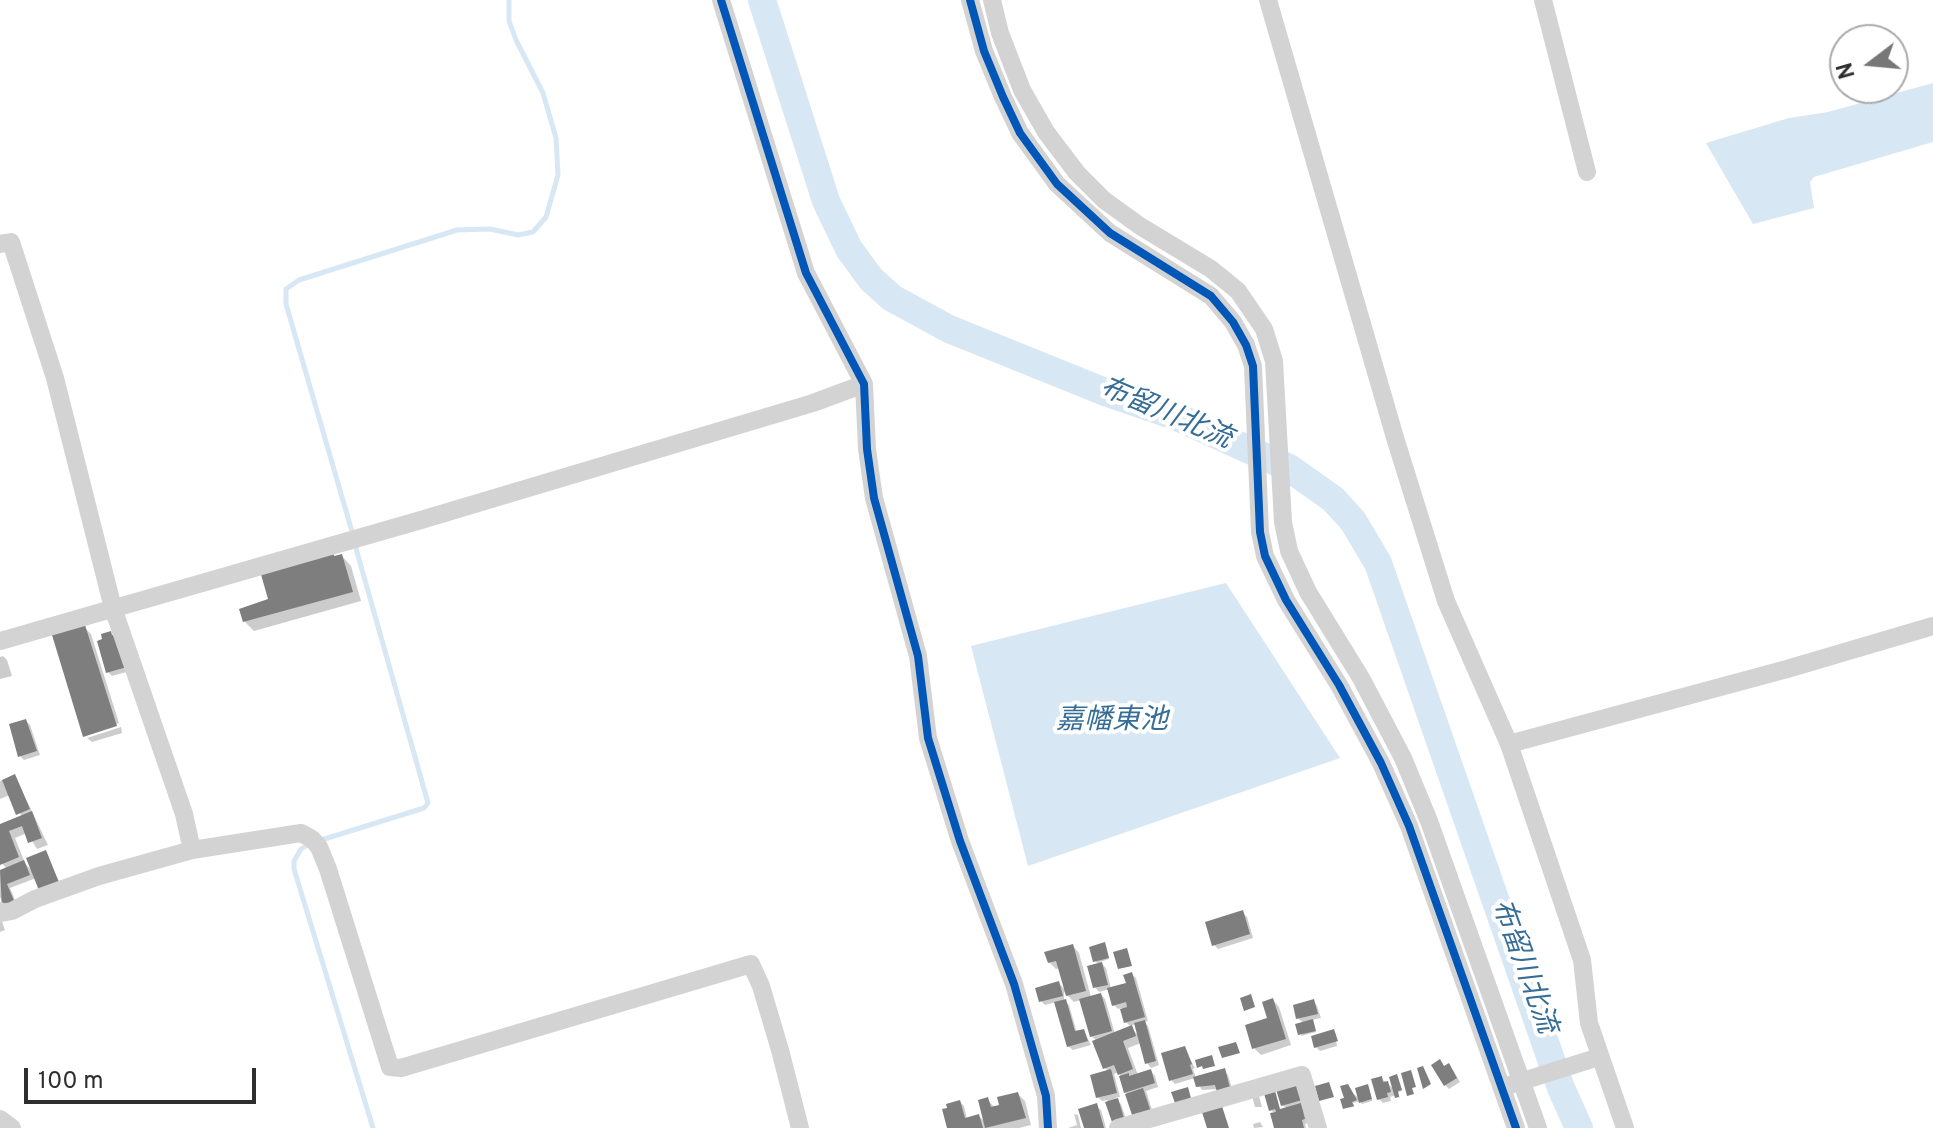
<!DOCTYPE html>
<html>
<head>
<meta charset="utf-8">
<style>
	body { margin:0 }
	#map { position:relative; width:1933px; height:1128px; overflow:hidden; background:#fff; font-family:Overpass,sans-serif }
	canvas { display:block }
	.north { position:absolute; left:1829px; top:24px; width:80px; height:80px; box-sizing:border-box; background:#fff; border:2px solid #ababab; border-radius:50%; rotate:254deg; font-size:22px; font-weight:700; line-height:32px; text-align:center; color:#2e2e2e }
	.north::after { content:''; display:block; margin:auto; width:28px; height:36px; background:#777; clip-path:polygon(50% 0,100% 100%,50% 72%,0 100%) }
	.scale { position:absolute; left:24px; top:1068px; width:232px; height:36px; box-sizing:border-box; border:4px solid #2e2e2e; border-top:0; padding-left:10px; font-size:24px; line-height:28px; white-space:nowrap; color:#2e2e2e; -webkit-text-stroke:6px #fff; paint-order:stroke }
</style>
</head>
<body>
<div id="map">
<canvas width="1933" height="1128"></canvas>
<div class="north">N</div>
<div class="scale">100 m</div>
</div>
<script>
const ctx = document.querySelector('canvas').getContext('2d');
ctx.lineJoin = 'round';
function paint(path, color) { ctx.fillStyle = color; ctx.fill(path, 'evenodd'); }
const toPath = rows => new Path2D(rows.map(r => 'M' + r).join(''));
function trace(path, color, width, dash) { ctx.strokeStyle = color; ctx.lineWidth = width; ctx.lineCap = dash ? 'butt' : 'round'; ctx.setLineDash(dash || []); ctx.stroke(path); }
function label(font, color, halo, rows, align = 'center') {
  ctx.font = font + ' Overpass,"Noto Sans JP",sans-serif'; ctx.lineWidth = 8; ctx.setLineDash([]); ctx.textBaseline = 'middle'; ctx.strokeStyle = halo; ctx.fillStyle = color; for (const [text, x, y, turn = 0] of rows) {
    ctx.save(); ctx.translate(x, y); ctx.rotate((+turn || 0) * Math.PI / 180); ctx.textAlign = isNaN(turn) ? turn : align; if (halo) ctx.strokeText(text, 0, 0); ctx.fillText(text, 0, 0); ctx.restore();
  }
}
paint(toPath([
	[1933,83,1933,142,1814,177,1810,182,1814,208,1753,224,1706,143,1789,118,1828,112],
	[1226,583,1340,758,1028,866,971,646]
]), '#d7e7f3');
paint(toPath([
	[332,554,336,558,342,556,351,566,361,601,254,631,244,621],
	[84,627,91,634,119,723,86,734,86,737],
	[110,633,130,671,112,676,108,672],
	[3,656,7,660,12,676,0,679,0,657],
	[26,721,30,725,40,755,24,760,20,756],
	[121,727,122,733,92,742,87,738],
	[15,776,48,845,37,849,27,833,15,838,25,863,33,872,45,853,63,889,36,878,10,888,18,907,4,907,0,897,0,872,7,869,0,861,0,826,22,817,10,795,0,799,0,781],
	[1243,913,1247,917,1253,938,1218,949,1214,945],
	[0,916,5,930,0,932],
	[1073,946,1079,953,1091,997,1101,995,1105,999,1115,1034,1131,1028,1139,1036,1136,1024,1130,1026,1126,1022,1122,1008,1118,1009,1114,1005,1110,989,1099,992,1095,987,1099,965,1095,961,1106,946,1109,959,1100,962,1106,968,1111,989,1128,985,1132,974,1136,978,1148,1021,1144,1022,1148,1026,1159,1065,1151,1068,1147,1063,1141,1043,1128,1048,1138,1075,1151,1071,1155,1076,1158,1087,1146,1091,1154,1116,1134,1117,1119,1072,1114,1074,1120,1097,1115,1098,1121,1104,1127,1122,1113,1121,1107,1100,1102,1101,1098,1097,1109,1072,1105,1068,1097,1041,1091,1036,1081,1000,1074,1002,1064,992,1064,1000,1069,1005,1077,1033,1084,1031,1091,1045,1073,1050,1068,1046,1056,1002,1045,1005,1041,1001,1059,983,1066,991,1060,968,1056,969,1049,962],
	[1273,1000,1279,1007,1291,1045,1261,1055,1254,1048,1270,1019],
	[1313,1001,1317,1006,1321,1018,1311,1020,1316,1032,1301,1036,1304,1024,1298,1018],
	[1334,1031,1337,1046,1320,1051,1316,1047],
	[1184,1048,1195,1068,1193,1069,1196,1078,1224,1070,1228,1075,1233,1092,1219,1089,1202,1090,1195,1078,1175,1084,1171,1080],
	[1445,1068,1453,1070,1460,1082,1449,1089,1445,1085],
	[1381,1078,1395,1090,1398,1078,1402,1091,1398,1092,1400,1098,1396,1095,1390,1097,1391,1101,1383,1103,1379,1099],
	[1300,1086,1305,1104,1300,1105,1305,1110,1308,1123,1305,1124,1306,1128,1276,1128,1275,1114,1271,1110,1266,1092,1280,1112,1288,1110,1283,1105],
	[1369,1088,1372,1101,1362,1104,1360,1101,1353,1103,1354,1107,1345,1108,1351,1092,1360,1099],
	[1018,1094,1025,1101,1031,1125,1019,1128,950,1128,960,1102,964,1106,967,1119,979,1116,986,1123,988,1100,995,1108],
	[1252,1096,1259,1096,1262,1107,1255,1107],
	[1096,1106,1101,1110,1106,1128,1086,1128],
	[1074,1114,1078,1115,1081,1128,1068,1128,1077,1125],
	[1260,1122,1263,1127,1254,1128,1253,1124]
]), '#0003');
trace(toPath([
	[353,535,286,304,286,289,299,280,457,230,490,229,518,235,533,232,546,217,558,175,556,138,543,93,516,40,509,21,509,0],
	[318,841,424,808,428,803,355,545],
	[309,844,301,849,294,861,294,869,373,1128]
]), '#d7e7f3', 5);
trace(toPath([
	[762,0,826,201,849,249,871,279,892,298,949,329,1105,392,1175,416,1289,468,1333,499,1353,521,1378,563,1561,1088,1579,1128]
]), '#d7e7f3', 28);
paint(toPath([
	[333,551,334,556,342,554,353,592,243,622,239,609,268,599,260,571],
	[85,625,117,726,83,737,52,635],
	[111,631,112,635,118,634,127,667,106,673,97,641,102,639,101,634],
	[26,719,37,751,18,757,9,724],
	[15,774,30,809,16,815,2,780],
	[32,811,42,838,28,843,22,826,9,831,19,857,0,865,0,824],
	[46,850,60,885,40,893,26,858],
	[24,860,30,875,7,884,15,903,2,908,0,870],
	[1243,910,1250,934,1212,946,1205,922],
	[1105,942,1109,958,1093,962,1089,947],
	[1073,944,1086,991,1066,996,1056,961,1048,963,1044,952],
	[1127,948,1132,966,1118,969,1113,952],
	[1102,962,1108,985,1093,988,1087,966],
	[1132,972,1145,1017,1124,1023,1120,1009,1127,1007,1126,1002,1112,1006,1107,988,1126,983,1123,975],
	[1059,981,1063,996,1039,1002,1035,988],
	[1101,993,1112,1031,1090,1037,1079,999],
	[1251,994,1255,1007,1244,1011,1240,998],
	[1273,998,1286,1039,1252,1049,1245,1025,1267,1018,1262,1002],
	[1066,999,1075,1031,1084,1029,1088,1041,1067,1047,1054,1002],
	[1314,999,1318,1014,1296,1019,1293,1005],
	[1313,1019,1316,1031,1298,1035,1295,1024],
	[1145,1020,1156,1061,1145,1064,1134,1023],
	[1132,1025,1136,1036,1123,1041,1133,1069,1118,1075,1114,1065,1103,1069,1092,1041],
	[1334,1029,1338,1041,1314,1048,1311,1036],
	[1236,1042,1240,1053,1222,1058,1218,1047],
	[1185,1046,1192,1064,1190,1065,1193,1074,1169,1081,1161,1053],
	[1212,1055,1215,1066,1203,1069,1202,1066,1197,1068,1195,1060],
	[1440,1059,1444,1066,1449,1063,1457,1078,1444,1086,1431,1065],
	[1423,1066,1431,1084,1423,1089,1417,1068],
	[1225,1068,1230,1088,1217,1092,1215,1085,1196,1087,1193,1077],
	[1111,1069,1117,1093,1096,1098,1090,1075],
	[1151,1069,1155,1083,1124,1093,1119,1076,1129,1073,1129,1076],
	[1411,1070,1416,1087,1412,1088,1414,1094,1407,1096,1401,1073],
	[1397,1074,1402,1090,1398,1091,1399,1097,1395,1098,1389,1077],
	[1382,1076,1383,1082,1388,1081,1391,1092,1387,1093,1388,1097,1377,1100,1371,1079],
	[1296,1080,1302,1100,1281,1106,1275,1086],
	[1329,1082,1334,1097,1319,1101,1315,1086],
	[1348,1084,1357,1100,1352,1102,1354,1106,1343,1109,1340,1099,1344,1098,1340,1086],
	[1368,1084,1372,1099,1359,1103,1355,1088],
	[1188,1087,1192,1102,1176,1106,1171,1092],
	[1274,1087,1280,1109,1301,1103,1305,1119,1302,1120,1304,1128,1274,1128,1270,1113,1276,1112,1275,1109,1269,1111,1263,1090],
	[1143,1088,1151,1112,1133,1118,1125,1094],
	[1018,1092,1026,1118,985,1128,978,1100,988,1097,991,1107,999,1105,997,1097],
	[1118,1098,1124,1118,1112,1122,1105,1102],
	[960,1100,965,1118,979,1114,983,1128,947,1128,942,1109,947,1108,946,1104],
	[1097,1103,1104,1128,1084,1128,1078,1109],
	[1221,1103,1229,1128,1207,1128,1201,1109]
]), '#7e7e7e');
trace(toPath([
	[721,0,806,273,864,384,867,449,874,498,918,656,928,738,960,841,1014,984,1046,1096,1048,1128],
	[970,0,984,51,1003,97,1020,133,1057,184,1110,233,1211,296,1233,322,1246,345,1253,366,1260,532,1265,556,1286,600,1339,685,1381,763,1409,826,1516,1128],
	[992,0,1000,33,1022,90,1046,132,1077,173,1104,200,1140,226,1211,269,1238,291,1264,329,1274,361,1283,522,1289,551,1308,592,1361,678,1403,758,1429,821,1538,1128],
	[1268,0,1396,441,1446,601,1509,744,1582,960,1589,1023,1625,1128],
	[1543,0,1587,172],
	[0,244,11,242,55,378,113,608,184,814,192,850],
	[0,641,421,520,813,403,864,384],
	[1509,744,1787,669,1933,626],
	[0,911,1,913,12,911,35,899,99,876,192,850,301,833,312,839,319,847,328,869,390,1067,401,1068,751,964,761,986,780,1050,800,1128],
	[1510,1085,1599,1057],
	[0,1119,12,1128],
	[1118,1128,1302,1075,1318,1128]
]), '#d3d3d3', 18);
trace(toPath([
	[721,0,806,273,864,384,867,449,874,498,918,656,928,738,960,841,1014,984,1046,1096,1048,1128],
	[970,0,984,51,1003,97,1020,133,1057,184,1110,233,1211,296,1233,322,1246,345,1253,366,1260,532,1265,556,1286,600,1339,685,1381,763,1409,826,1516,1128]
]), '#0057b8', 8);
label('italic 28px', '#366d96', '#fff', [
	["布留川北流",1165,415,23],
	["嘉幡東池",1112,722],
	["布留川北流",1522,967,70]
]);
</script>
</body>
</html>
